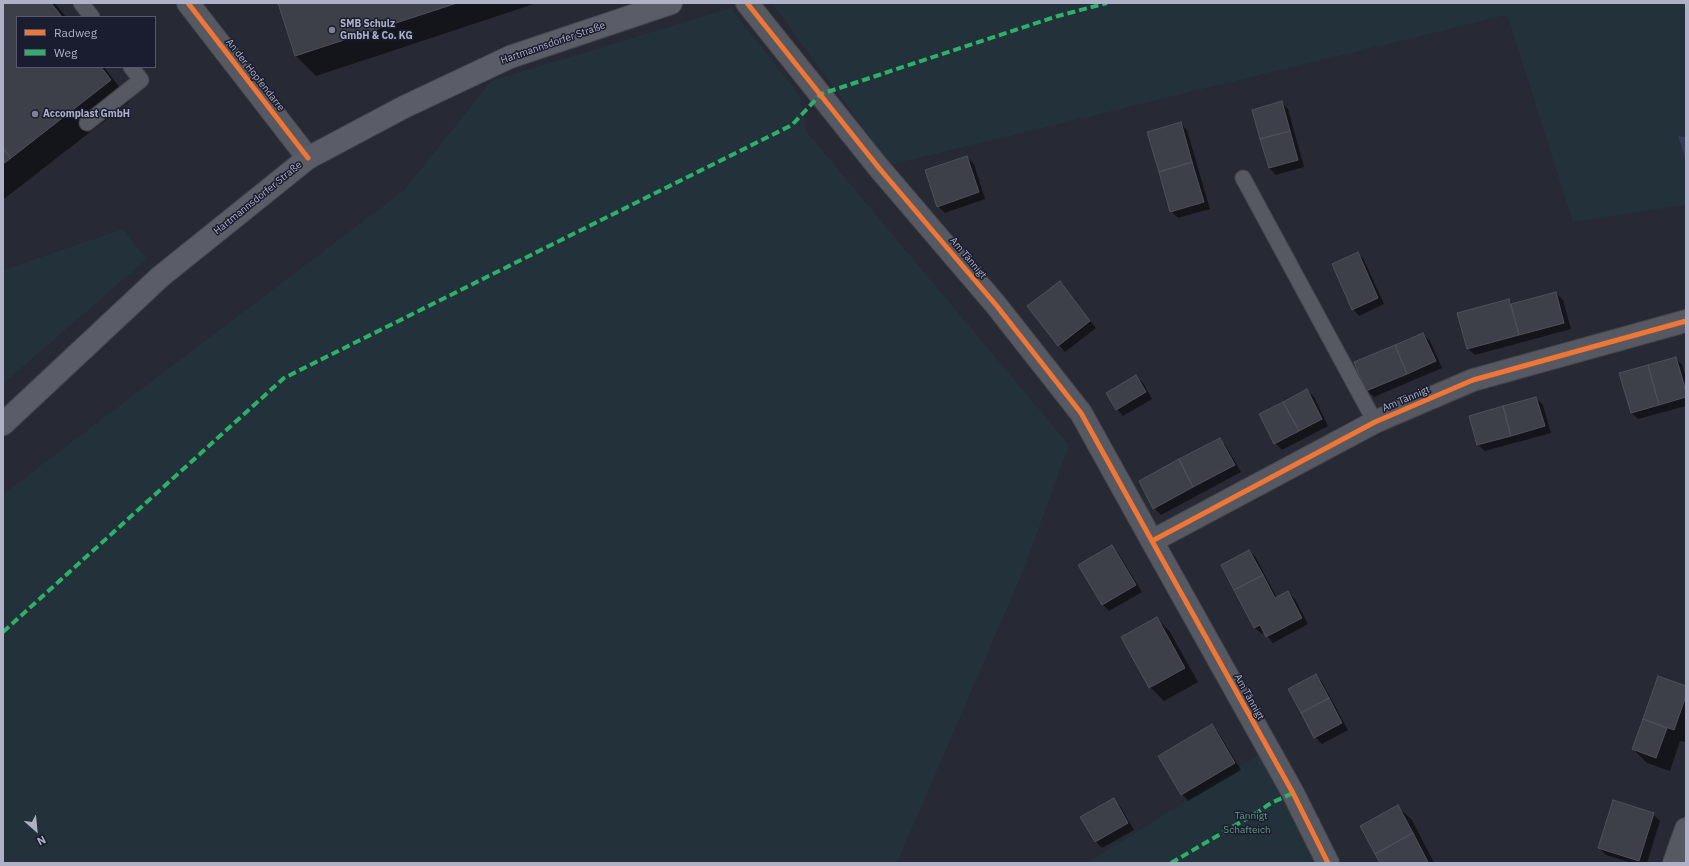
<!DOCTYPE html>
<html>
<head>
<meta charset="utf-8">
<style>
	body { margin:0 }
	#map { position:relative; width:1689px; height:866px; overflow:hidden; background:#272934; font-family:"IBM Plex Sans",sans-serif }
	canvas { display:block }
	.frame { position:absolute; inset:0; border:4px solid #afb2c6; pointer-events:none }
	.legend { position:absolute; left:16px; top:16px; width:140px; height:52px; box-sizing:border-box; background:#1a1d2f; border:1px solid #56596b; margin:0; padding:5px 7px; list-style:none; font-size:12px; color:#afb2c6 }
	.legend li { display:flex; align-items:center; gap:8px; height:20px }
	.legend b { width:20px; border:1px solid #56596b }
	.north { position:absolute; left:16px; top:810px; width:40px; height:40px; -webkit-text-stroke:3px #1a1d2f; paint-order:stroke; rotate:153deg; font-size:11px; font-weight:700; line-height:16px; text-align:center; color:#afb2c6 }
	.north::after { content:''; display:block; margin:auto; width:14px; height:18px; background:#afb2c6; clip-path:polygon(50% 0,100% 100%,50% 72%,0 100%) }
</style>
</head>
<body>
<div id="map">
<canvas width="1689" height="866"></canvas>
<div class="frame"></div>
<ul class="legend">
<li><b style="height:5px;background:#f07635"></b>Radweg</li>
<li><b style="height:5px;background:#2db169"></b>Weg</li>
</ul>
<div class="north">N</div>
</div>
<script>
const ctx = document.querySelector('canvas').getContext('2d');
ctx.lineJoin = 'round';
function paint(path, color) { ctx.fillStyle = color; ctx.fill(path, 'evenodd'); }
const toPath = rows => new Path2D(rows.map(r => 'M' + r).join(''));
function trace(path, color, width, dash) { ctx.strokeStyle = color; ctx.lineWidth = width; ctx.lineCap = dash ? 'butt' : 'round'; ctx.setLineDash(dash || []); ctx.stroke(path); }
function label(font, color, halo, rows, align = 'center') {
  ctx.font = font + ' "IBM Plex Sans",sans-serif'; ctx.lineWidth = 3; ctx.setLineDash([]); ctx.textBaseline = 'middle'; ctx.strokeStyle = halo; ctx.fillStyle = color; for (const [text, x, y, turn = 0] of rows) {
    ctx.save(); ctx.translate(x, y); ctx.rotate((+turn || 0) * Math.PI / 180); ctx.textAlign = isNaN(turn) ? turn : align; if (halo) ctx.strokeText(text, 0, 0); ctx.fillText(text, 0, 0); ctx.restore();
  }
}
paint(toPath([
	[772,3,1686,3,1686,137,1678,136,1686,163,1686,205,1573,222,1507,15,890,165],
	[731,8,800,96,807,132,1069,445,1024,569,897,863,3,863,3,494,404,190,491,81],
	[123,229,147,259,3,384,3,270],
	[1268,749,1328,863,1087,863]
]), '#23313a');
paint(toPath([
	[1678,136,1686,137,1686,163,1686,162]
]), '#323a5e');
paint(toPath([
	[3,3,55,3,66,17,17,17,17,67,104,67,130,101,4,199],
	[279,3,537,3,316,76,296,56],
	[1281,102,1288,109,1304,167,1276,175,1269,168,1253,110],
	[1180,123,1187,130,1210,209,1178,218,1171,211],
	[967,157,974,164,985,199,945,213,938,206],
	[1358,253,1364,260,1384,304,1359,316,1353,309],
	[1060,282,1096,328,1065,352,1059,345],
	[1556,293,1563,300,1571,329,1475,355,1468,349,1509,300,1514,305],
	[1423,334,1430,341,1442,368,1374,397,1367,391,1356,363],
	[1676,358,1682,365,1686,377,1686,388,1679,365,1677,365,1686,396,1686,406,1638,419,1631,412],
	[1136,376,1143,383,1152,399,1123,416,1117,409],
	[1307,390,1314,397,1328,426,1282,450,1275,443],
	[1536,398,1543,405,1551,433,1485,451,1478,445],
	[1220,439,1226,446,1241,472,1161,515,1154,508],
	[1112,546,1118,553,1142,592,1109,611,1103,605,1079,565],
	[1249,551,1256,558,1277,598,1288,592,1295,599,1308,624,1273,643,1265,633,1262,634,1255,628,1222,565],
	[1157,618,1170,632,1198,682,1164,701,1150,687],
	[1316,675,1322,682,1348,730,1322,744,1315,737],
	[1658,678,1686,687,1686,742,1680,741,1670,771,1647,763,1633,749],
	[1211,725,1218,732,1241,770,1188,801,1182,794],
	[1113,800,1120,806,1134,830,1102,848,1096,842],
	[1398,807,1412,820,1434,863,1381,863],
	[1653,814,1660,821,1647,863,1632,863,1606,855,1599,848]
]), '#0007');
const building = toPath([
	[3,3,51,3,62,17,17,17,17,67,101,67,111,80,11,158,3,148,3,3],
	[278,3,457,3,295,56,278,3],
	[1282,101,1290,131,1260,139,1252,110,1282,101],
	[1181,122,1192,162,1159,172,1147,132,1181,122],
	[1290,131,1298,160,1269,168,1260,139,1290,131],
	[3,148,11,158,3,164,3,148],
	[967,156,979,192,937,207,925,170,967,156],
	[1192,162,1204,202,1170,212,1159,172,1192,162],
	[1358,252,1378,298,1352,310,1332,264,1358,252],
	[1060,281,1090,321,1058,346,1027,306,1060,281],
	[1556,292,1564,323,1519,335,1511,304,1556,292],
	[1509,299,1519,335,1467,349,1457,313,1509,299],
	[1423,333,1436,361,1407,374,1395,345,1423,333],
	[1395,345,1407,374,1366,391,1354,362,1395,345],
	[1676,357,1686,392,1686,397,1659,405,1648,365,1676,357],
	[1648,365,1659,405,1631,413,1619,373,1648,365],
	[1136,375,1146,392,1116,410,1106,393,1136,375],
	[1307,389,1322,419,1299,431,1283,402,1307,389],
	[1536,397,1545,426,1511,436,1503,406,1536,397],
	[1283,402,1299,431,1274,444,1259,414,1283,402],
	[1503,406,1511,436,1477,445,1469,416,1503,406],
	[1220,438,1235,465,1193,487,1179,459,1220,438],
	[1179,459,1193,487,1153,509,1139,481,1179,459],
	[1112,545,1136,585,1102,605,1078,565,1112,545],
	[1249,550,1263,575,1234,590,1221,565,1249,550],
	[1263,575,1275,598,1288,591,1302,618,1266,637,1260,625,1254,628,1234,590,1263,575],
	[1157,617,1185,668,1149,688,1121,637,1157,617],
	[1316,674,1329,698,1301,713,1288,689,1316,674],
	[1658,676,1686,686,1686,696,1674,730,1643,719,1658,676],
	[1329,698,1342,723,1314,738,1301,713,1329,698],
	[1643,719,1667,728,1656,758,1632,749,1643,719],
	[1212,724,1235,763,1181,795,1158,756,1212,724],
	[1114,798,1128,823,1095,842,1080,817,1114,798],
	[1613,800,1654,813,1639,861,1598,848,1613,800],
	[1398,805,1413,833,1375,854,1360,826,1398,805],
	[1413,833,1428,862,1425,863,1380,863,1375,854,1413,833]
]);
paint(building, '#3d3f49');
trace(building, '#4e505c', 1);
const lane = toPath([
	[81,3,92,17],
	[87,123,141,80,131,67],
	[1243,178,1375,422]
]);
const street = toPath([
	[188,3,308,158],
	[747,3,879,168,996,305,1081,413,1152,541],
	[1328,863,1293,793,1152,541,1375,422,1473,380,1686,321],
	[1674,863,1686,829]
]);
const secondary = toPath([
	[3,424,160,277,308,158,404,107,510,57,671,3]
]);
trace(lane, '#43444d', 17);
trace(street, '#43444d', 24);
trace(secondary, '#444651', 24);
trace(lane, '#565862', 15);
trace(street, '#565862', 22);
trace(secondary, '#5a5c67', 22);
trace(toPath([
	[3,632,284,378,792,125,821,94,1058,16,1107,3],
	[1171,863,1258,812,1271,803,1293,793]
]), '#2db169', 4, [8, 4]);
trace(toPath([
	[188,3,308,158],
	[747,3,879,168,996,305,1081,413,1152,541],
	[1328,863,1293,793,1152,541,1375,422,1473,380,1686,321]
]), '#f07635', 5);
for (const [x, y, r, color] of [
	[332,30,4,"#7f8293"],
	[35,114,4,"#7f8293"]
]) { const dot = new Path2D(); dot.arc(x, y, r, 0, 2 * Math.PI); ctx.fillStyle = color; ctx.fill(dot); trace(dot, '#1a1d2f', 1.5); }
label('bold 10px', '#afb2c6', '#1a1d2f', [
	["SMB Schulz",340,24],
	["GmbH & Co. KG",340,36],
	["Accomplast GmbH",43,114]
], 'left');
label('10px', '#afb2c6', '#1a1d2f', [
	["Hartmannsdorfer Straße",553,43,-19],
	["An der Hopfendarre",255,75,52],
	["Hartmannsdorfer Straße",258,198,-39],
	["Am Tännigt",968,258,50],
	["Am Tännigt",1406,399,-23],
	["Am Tännigt",1249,697,61]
]);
label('10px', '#65987d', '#1a1d2f', [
	["Tännigt",1251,816],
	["Schafteich",1247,830]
]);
</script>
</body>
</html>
